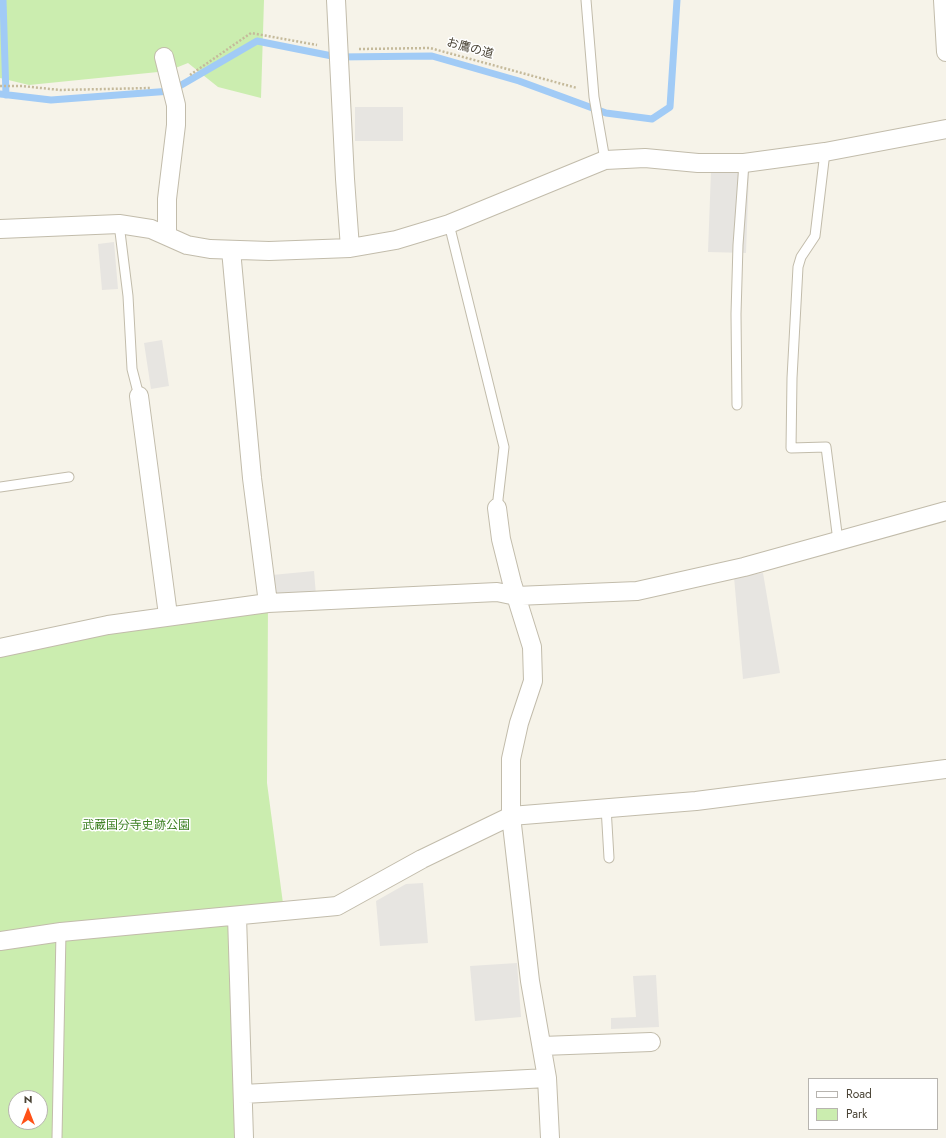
<!DOCTYPE html>
<html>
<head>
<meta charset="utf-8">
<style>
	body { margin:0 }
	#map { position:relative; width:946px; height:1138px; overflow:hidden; background:#f6f3e9; font-family:Jost,sans-serif }
	canvas { display:block }
	.legend { position:absolute; left:808px; top:1078px; width:130px; height:52px; box-sizing:border-box; background:#fff; border:1px solid #b7b4af; margin:0; padding:5px 7px; list-style:none; font-size:12px; color:#4a4436 }
	.legend li { display:flex; align-items:center; gap:8px; height:20px }
	.legend b { width:20px; border:1px solid #b7b4af }
	.north { position:absolute; left:8px; top:1090px; width:40px; height:40px; box-sizing:border-box; background:#fff; border:1px solid #b7b4af; border-radius:50%; rotate:0deg; font-size:11px; font-weight:700; line-height:16px; text-align:center; color:#4a4436 }
	.north::after { content:''; display:block; margin:auto; width:14px; height:18px; background:#ff5117; clip-path:polygon(50% 0,100% 100%,50% 72%,0 100%) }
</style>
</head>
<body>
<div id="map">
<canvas width="946" height="1138"></canvas>
<ul class="legend">
<li><b style="height:5px;background:#fff"></b>Road</li>
<li><b style="height:11px;background:#cbedaf"></b>Park</li>
</ul>
<div class="north">N</div>
</div>
<script>
const ctx = document.querySelector('canvas').getContext('2d');
ctx.lineJoin = 'round';
function paint(path, color) { ctx.fillStyle = color; ctx.fill(path, 'evenodd'); }
const toPath = rows => new Path2D(rows.map(r => 'M' + r).join(''));
function trace(path, color, width, dash) { ctx.strokeStyle = color; ctx.lineWidth = width; ctx.lineCap = dash ? 'butt' : 'round'; ctx.setLineDash(dash || []); ctx.stroke(path); }
function label(font, color, halo, rows, align = 'center') {
  ctx.font = font + ' Jost,"Noto Sans JP",sans-serif'; ctx.lineWidth = 3; ctx.setLineDash([]); ctx.textBaseline = 'middle'; ctx.strokeStyle = halo; ctx.fillStyle = color; for (const [text, x, y, turn = 0] of rows) {
    ctx.save(); ctx.translate(x, y); ctx.rotate((+turn || 0) * Math.PI / 180); ctx.textAlign = isNaN(turn) ? turn : align; if (halo) ctx.strokeText(text, 0, 0); ctx.fillText(text, 0, 0); ctx.restore();
  }
}
paint(toPath([
	[0,0,264,0,261,98,218,87,188,63,168,71,29,85,0,78],
	[268,603,267,783,284,911,238,916,244,1138,0,1138,0,648],
	[16,1098,40,1098,40,1122,16,1122]
]), '#cbedaf');
paint(toPath([
	[355,107,403,107,403,141,355,141],
	[711,171,749,172,746,253,708,252],
	[114,242,118,289,102,290,98,244],
	[162,340,169,386,151,389,144,343],
	[314,571,316,595,281,599,273,592,272,575],
	[763,573,780,673,743,679,734,577],
	[423,883,428,943,380,946,376,901,406,884],
	[517,963,521,1017,475,1021,470,966],
	[656,975,659,1027,611,1029,611,1018,636,1017,633,976]
]), '#e7e5e1');
trace(toPath([
	[3,0,6,95],
	[0,94,51,100,171,91,257,41,337,57,432,56,519,81,606,113,652,119,670,107,677,0]
]), '#a1cbf6', 7);
const service = toPath([
	[586,0,594,97,605,160],
	[825,152,815,236,801,257,798,267,792,378,791,448,826,447,838,541],
	[119,224,128,296,132,369,139,396],
	[449,224,504,447,497,508],
	[737,405,736,314,738,245,744,163],
	[0,487,69,477],
	[606,807,609,858],
	[57,1138,61,932]
]);
const minor = toPath([
	[336,0,345,179,350,248],
	[943,0,946,52],
	[164,57,176,105,176,125,167,199,167,236],
	[0,229,119,224,151,229,187,245,210,249,269,251,350,248,396,240,449,224,605,160,645,158,698,163,744,163,825,152,946,129],
	[231,250,252,478,268,603],
	[139,396,168,615],
	[497,508,501,539,512,583,532,647,533,681,519,723,511,759,511,816,530,981,547,1078,550,1138],
	[0,648,108,625,268,603,497,592,516,596,637,591,744,567,946,511],
	[237,916,244,1138],
	[0,941,61,932,337,906,422,859,511,816,696,801,946,769],
	[542,1046,651,1042],
	[243,1094,547,1078]
]);
trace(service, '#c2bcab', 11);
trace(minor, '#c2bcab', 20);
trace(toPath([
	[359,49,430,48,577,88],
	[190,75,251,33,317,45],
	[0,86,22,86,60,90,151,88]
]), '#c5ba9b', 2.5, [2, 2]);
trace(service, '#fff', 9);
trace(minor, '#fff', 18);
label('12px', '#4a4436', '#fff', [
	["お鷹の道",470,49,15]
]);
label('12px', '#3e8124', '#fff', [
	["武蔵国分寺史跡公園",136,826]
]);
</script>
</body>
</html>
